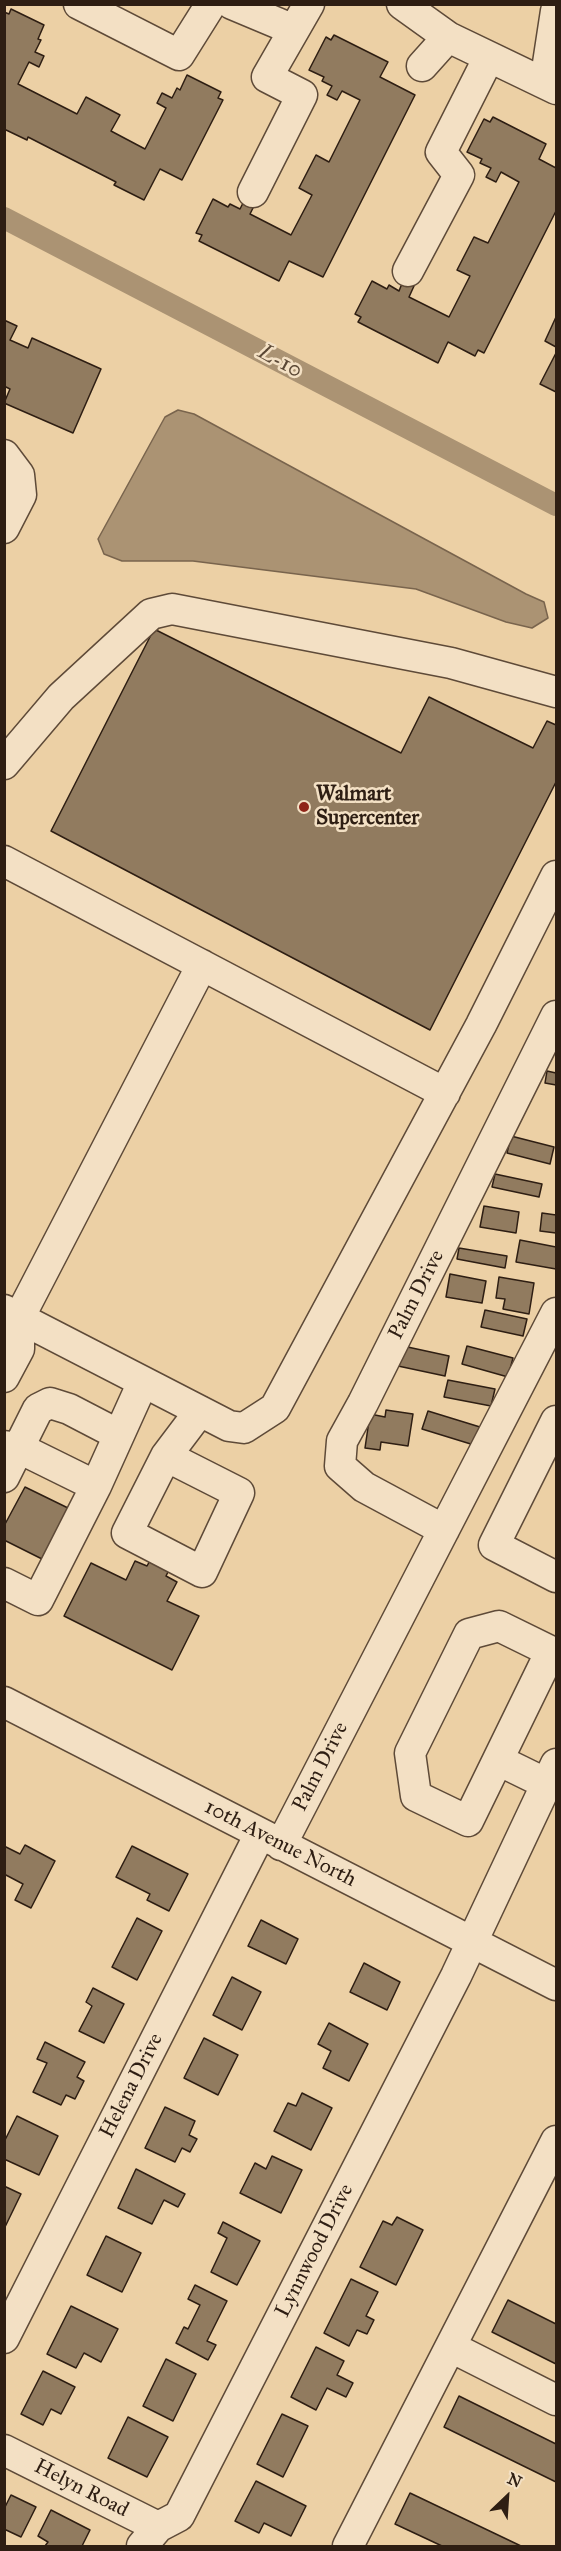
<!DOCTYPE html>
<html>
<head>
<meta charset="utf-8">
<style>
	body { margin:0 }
	#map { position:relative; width:561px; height:2551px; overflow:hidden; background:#ecd0a5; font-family:"IM FELL Great Primer",serif }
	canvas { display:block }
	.frame { position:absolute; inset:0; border:6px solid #2e1e13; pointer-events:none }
	.north { position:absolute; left:477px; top:2467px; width:60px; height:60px; -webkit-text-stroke:4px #f3e0c4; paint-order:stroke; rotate:25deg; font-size:16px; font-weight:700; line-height:24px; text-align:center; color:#2e1e13 }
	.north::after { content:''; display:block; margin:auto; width:21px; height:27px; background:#2e1e13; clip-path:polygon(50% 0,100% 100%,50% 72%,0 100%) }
</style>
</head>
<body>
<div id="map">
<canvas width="561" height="2551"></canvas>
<div class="frame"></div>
<div class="north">N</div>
</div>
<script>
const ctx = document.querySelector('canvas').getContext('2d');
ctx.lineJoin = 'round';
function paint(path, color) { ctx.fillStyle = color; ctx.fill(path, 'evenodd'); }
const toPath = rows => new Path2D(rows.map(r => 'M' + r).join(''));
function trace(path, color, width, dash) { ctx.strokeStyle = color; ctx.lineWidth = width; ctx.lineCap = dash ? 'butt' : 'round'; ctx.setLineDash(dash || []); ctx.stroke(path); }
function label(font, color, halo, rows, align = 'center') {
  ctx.font = font + ' "IM FELL Great Primer",serif'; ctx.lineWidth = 5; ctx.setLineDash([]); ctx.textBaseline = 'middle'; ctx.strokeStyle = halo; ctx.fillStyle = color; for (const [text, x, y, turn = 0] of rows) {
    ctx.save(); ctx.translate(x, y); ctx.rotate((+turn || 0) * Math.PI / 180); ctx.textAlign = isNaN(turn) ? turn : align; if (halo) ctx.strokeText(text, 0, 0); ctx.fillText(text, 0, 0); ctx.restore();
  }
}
const water = toPath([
	[178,410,194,414,526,594,544,602,548,618,532,628,506,622,416,589,193,561,122,561,104,554,98,539,165,417,178,410]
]);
paint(water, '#ab9373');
trace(water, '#79644d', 1.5);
trace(toPath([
	[4,218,556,505]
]), '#ab9373', 22);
const building = toPath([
	[11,9,44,25,38,39,41,40,35,52,44,56,39,67,29,62,18,84,77,114,86,97,120,115,111,131,145,149,166,108,157,103,162,93,172,98,177,88,180,90,187,75,221,92,218,98,223,100,182,180,160,169,144,200,114,185,116,182,28,137,27,140,4,129,4,12,9,14,11,9],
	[334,35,388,62,380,77,415,95,323,277,289,261,279,281,199,241,202,235,196,233,213,199,228,207,230,204,240,209,245,199,255,204,250,214,291,235,312,195,299,188,316,155,329,162,360,100,342,91,337,100,327,95,332,86,322,81,324,77,309,70,326,37,331,40,334,35],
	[493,117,546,144,539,159,556,168,556,211,484,353,478,350,475,356,448,342,438,363,358,322,361,317,355,314,372,281,387,289,389,285,399,291,403,281,414,286,409,297,449,317,470,276,457,270,474,237,488,243,519,182,501,172,496,182,486,177,491,168,480,163,482,159,467,152,484,119,490,122,493,117],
	[556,317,556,347,545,341,556,317],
	[4,320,17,326,10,340,28,348,32,338,101,369,73,433,4,403,10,389,4,386,4,320],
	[556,353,556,392,540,384,556,353],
	[154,629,401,753,429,697,533,748,547,721,556,725,556,782,430,1030,51,831,154,629],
	[547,1071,556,1073,556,1085,545,1083,547,1071],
	[511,1136,554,1147,550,1164,507,1153,511,1136],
	[495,1174,542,1184,539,1197,492,1187,495,1174],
	[484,1206,519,1212,516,1233,480,1227,484,1206],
	[542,1213,556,1215,556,1233,540,1231,542,1213],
	[520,1240,556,1247,556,1269,516,1262,520,1240],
	[459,1248,507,1256,505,1268,457,1259,459,1248],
	[450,1274,486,1281,482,1303,446,1297,450,1274],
	[499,1277,534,1283,529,1314,503,1309,505,1299,496,1298,499,1277],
	[485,1310,527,1319,523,1336,481,1327,485,1310],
	[403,1346,449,1356,445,1376,398,1366,403,1346],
	[467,1346,513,1358,508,1377,462,1364,467,1346],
	[448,1380,495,1389,491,1406,444,1397,448,1380],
	[386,1410,413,1414,408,1446,381,1442,380,1450,365,1448,370,1414,385,1417,386,1410],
	[428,1411,480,1427,474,1445,422,1429,428,1411],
	[25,1487,68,1508,42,1559,4,1540,4,1526,25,1487],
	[153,1555,172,1564,166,1576,177,1582,167,1601,199,1616,172,1670,64,1616,91,1563,126,1580,135,1561,147,1566,153,1555],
	[25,1845,55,1861,31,1908,15,1900,23,1884,4,1874,4,1846,20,1854,25,1845],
	[132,1846,188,1874,169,1911,147,1900,150,1894,116,1877,132,1846],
	[137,1918,162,1931,137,1980,112,1967,137,1918],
	[261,1920,298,1939,286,1964,248,1946,261,1920],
	[364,1963,400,1982,387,2010,350,1992,364,1963],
	[232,1977,261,1992,242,2030,213,2015,232,1977],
	[93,1988,124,2004,104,2043,79,2031,92,2006,86,2002,93,1988],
	[329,2023,368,2044,349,2081,323,2068,331,2051,318,2044,329,2023],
	[204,2038,238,2055,218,2095,184,2078,204,2038],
	[45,2042,85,2062,77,2077,84,2081,75,2099,66,2095,61,2105,33,2092,47,2063,37,2059,45,2042],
	[302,2093,332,2108,311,2150,274,2131,288,2103,296,2106,302,2093],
	[165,2107,195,2121,189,2135,197,2139,190,2152,182,2148,175,2162,145,2148,165,2107],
	[17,2116,58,2136,39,2175,4,2159,4,2142,17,2116],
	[272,2156,302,2170,281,2213,240,2193,255,2163,266,2169,272,2156],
	[136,2169,185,2194,178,2207,164,2200,152,2224,118,2208,136,2169],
	[4,2186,21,2194,4,2229,4,2186],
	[397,2217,423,2230,396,2285,360,2267,383,2221,392,2225,397,2217],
	[223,2222,260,2241,237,2285,211,2272,227,2238,218,2233,223,2222],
	[106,2236,141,2253,122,2292,87,2275,106,2236],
	[351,2279,378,2292,366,2316,374,2320,367,2334,357,2330,349,2346,324,2333,351,2279],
	[195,2285,227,2301,207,2341,216,2345,208,2360,176,2343,184,2327,188,2329,200,2305,188,2299,195,2285],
	[508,2300,556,2324,556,2364,492,2332,508,2300],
	[71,2306,118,2329,101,2362,84,2353,76,2368,47,2354,71,2306],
	[316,2347,344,2361,337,2375,353,2383,346,2397,327,2388,316,2410,291,2397,316,2347],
	[166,2359,196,2374,173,2421,143,2406,166,2359],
	[43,2371,75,2387,61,2414,51,2409,43,2425,21,2414,43,2371],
	[459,2396,556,2444,556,2482,444,2427,459,2396],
	[282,2414,308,2426,283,2477,257,2464,282,2414],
	[128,2417,168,2437,147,2477,108,2458,128,2417],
	[256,2481,306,2506,291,2536,264,2523,259,2533,235,2521,256,2481],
	[410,2493,521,2546,442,2546,395,2524,410,2493],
	[11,2495,36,2507,21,2537,4,2529,4,2509,11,2495],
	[51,2510,90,2530,82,2546,45,2546,48,2542,38,2536,51,2510]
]);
paint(building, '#917b5f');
trace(building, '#2e1e13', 1.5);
const minor = toPath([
	[79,4,179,55,211,4],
	[232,4,294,30],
	[402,4,448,37,556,89],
	[422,66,448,37],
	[545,83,556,11],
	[253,192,302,95,267,77,309,4],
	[408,271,459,175,441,152,489,57],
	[4,455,19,475,21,495,4,528],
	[4,764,61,697,151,614,172,609,451,663,556,692],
	[4,861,445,1093],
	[4,1310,229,1426,244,1428,275,1408,481,1025,556,876],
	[4,1377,19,1349,19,1318,202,965],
	[556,1421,494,1545,556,1577],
	[4,1446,19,1448,96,1486],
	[166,1456,239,1493,202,1572,127,1533,166,1456,200,1411],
	[4,1477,38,1409,50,1403,69,1409,119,1435],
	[444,1530,364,1487,340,1466,342,1441,363,1403,556,1016],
	[4,1583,38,1600,96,1486,143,1382],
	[551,1651,468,1821,416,1796,410,1753,469,1634,499,1626,556,1654],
	[4,1702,556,1985],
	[498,1760,547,1784],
	[281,1845,556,1313],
	[4,2338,260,1834],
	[451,2347,556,2400],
	[4,2450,158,2527],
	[142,2546,158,2527,179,2516,456,1976,556,1764],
	[348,2546,556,2141]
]);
trace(minor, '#5e4a38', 33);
trace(minor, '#f3e0c4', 30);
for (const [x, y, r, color] of [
	[304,807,6,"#8f2418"]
]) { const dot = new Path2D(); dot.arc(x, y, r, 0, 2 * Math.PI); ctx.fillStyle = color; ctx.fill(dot); trace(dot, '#f3e0c4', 2); }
label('bold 21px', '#2e1e13', '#f3e0c4', [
	["Walmart",316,795],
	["Supercenter",316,819]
], 'left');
label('21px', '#2e1e13', '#f3e0c4', [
	["Palm Drive",417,1295,-63],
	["Palm Drive",321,1767,-63],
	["10th Avenue North",280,1844,27],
	["Helena Drive",132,2086,-63],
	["Lynnwood Drive",315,2251,-63],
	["Helyn Road",81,2489,27]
]);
label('italic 22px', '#5a4735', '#f3e0c4', [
	["L-10",280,362,28]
]);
</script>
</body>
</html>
